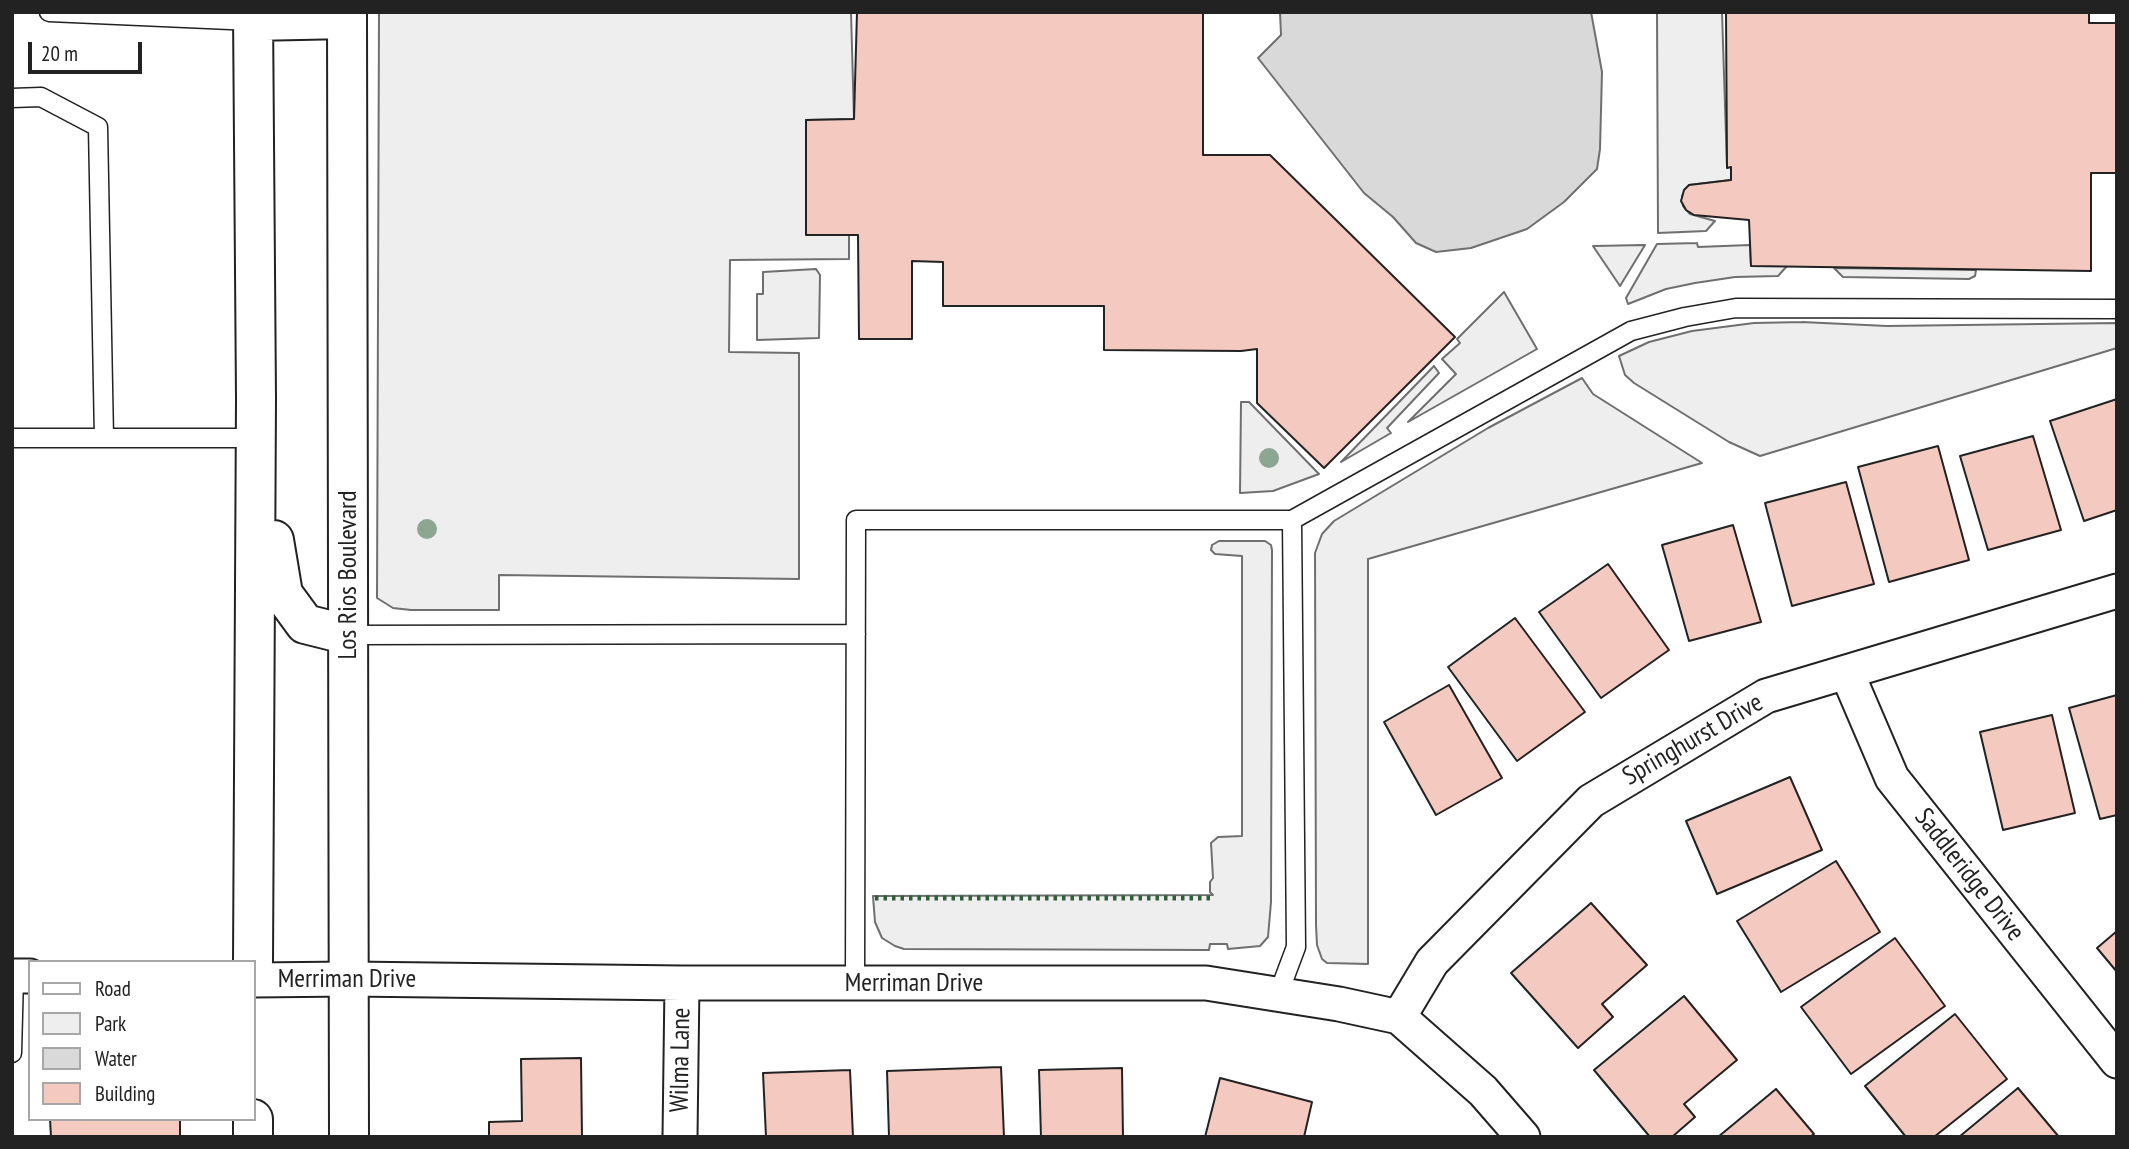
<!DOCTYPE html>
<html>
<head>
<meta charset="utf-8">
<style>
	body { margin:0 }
	#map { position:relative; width:2129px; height:1149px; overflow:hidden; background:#fff; font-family:"PT Sans Narrow",sans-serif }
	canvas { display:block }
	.frame { position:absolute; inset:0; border:14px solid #222; pointer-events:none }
	.legend { position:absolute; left:28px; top:960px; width:228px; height:161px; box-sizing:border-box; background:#fff; border:2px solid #a7a7a7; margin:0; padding:9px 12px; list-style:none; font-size:21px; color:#222 }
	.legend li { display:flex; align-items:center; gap:14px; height:35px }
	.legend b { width:35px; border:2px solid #a7a7a7 }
	.scale { position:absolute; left:28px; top:42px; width:114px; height:32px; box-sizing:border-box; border:4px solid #222; border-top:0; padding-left:9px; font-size:21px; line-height:24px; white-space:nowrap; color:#222; -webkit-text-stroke:5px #fff; paint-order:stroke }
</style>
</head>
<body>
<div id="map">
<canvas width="2129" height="1149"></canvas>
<div class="frame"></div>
<ul class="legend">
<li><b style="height:9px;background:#fff"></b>Road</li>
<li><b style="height:19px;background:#eee"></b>Park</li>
<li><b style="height:19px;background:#d9d9d9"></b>Water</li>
<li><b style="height:19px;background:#f3c9c0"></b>Building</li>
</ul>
<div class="scale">20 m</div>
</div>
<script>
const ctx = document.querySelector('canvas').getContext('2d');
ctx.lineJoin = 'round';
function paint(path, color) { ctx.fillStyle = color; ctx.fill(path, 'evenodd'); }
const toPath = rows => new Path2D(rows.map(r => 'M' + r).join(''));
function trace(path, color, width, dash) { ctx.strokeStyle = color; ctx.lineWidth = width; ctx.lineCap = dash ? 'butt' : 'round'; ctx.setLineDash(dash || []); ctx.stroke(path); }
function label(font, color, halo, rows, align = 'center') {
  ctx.font = font + ' "PT Sans Narrow",sans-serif'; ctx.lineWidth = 5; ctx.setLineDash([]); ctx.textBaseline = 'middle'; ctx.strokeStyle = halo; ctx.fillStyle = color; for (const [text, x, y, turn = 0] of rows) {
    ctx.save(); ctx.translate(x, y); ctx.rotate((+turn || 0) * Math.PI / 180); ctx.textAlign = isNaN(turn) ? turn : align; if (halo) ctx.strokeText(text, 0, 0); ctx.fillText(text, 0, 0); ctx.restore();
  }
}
const green = toPath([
	[379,12,851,12,854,119,806,120,849,235,849,259,730,260,729,352,799,353,799,579,499,575,499,610,411,610,393,608,377,598,379,12],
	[1657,12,1722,12,1727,167,1731,167,1731,180,1689,185,1682,196,1683,206,1690,214,1715,221,1706,231,1658,233,1657,12],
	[1697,243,1698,247,1750,245,1751,266,1787,266,1778,276,1735,277,1695,283,1666,289,1628,304,1626,298,1657,244,1697,243],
	[1645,245,1620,286,1593,246,1645,245],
	[1834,268,1976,270,1975,276,1969,279,1843,277,1834,268],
	[816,269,820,275,819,338,757,340,757,294,763,294,763,272,816,269],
	[1504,292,1537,349,1408,422,1456,374,1442,359,1460,343,1457,339,1504,292],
	[1802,322,1887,326,2117,323,2117,348,1760,456,1729,442,1634,383,1625,375,1619,356,1649,342,1692,331,1754,323,1802,322],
	[1434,366,1439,373,1387,428,1391,433,1341,462,1434,366],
	[1582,378,1593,394,1702,463,1368,559,1368,964,1327,963,1322,959,1317,945,1316,925,1315,553,1322,534,1334,521,1488,428,1582,378],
	[1241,402,1249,402,1319,474,1273,491,1240,493,1241,402],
	[1219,541,1265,541,1271,545,1272,550,1271,902,1268,937,1260,946,1228,949,1227,944,1210,944,1209,950,904,949,895,946,882,938,875,922,873,896,1213,895,1210,892,1210,882,1213,878,1211,843,1218,837,1242,836,1242,556,1215,554,1211,550,1212,545,1219,541]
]);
paint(green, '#eee');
trace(green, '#6f6f6f', 2);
const water = toPath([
	[1280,12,1591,12,1602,72,1600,149,1597,169,1564,202,1527,229,1471,248,1436,252,1416,243,1393,217,1364,193,1258,58,1281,35,1280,12]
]);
paint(water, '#d9d9d9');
trace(water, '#6f6f6f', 2);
const building = toPath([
	[857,12,1203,12,1203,155,1270,155,1455,337,1324,468,1257,403,1257,349,1241,351,1104,350,1104,306,943,306,943,262,912,261,912,339,859,339,858,235,806,235,806,120,854,119,857,12],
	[1726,12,2089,12,2089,23,2117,23,2117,173,2091,173,2091,271,1751,266,1749,220,1694,215,1686,210,1681,201,1684,190,1689,185,1731,180,1731,167,1727,168,1726,12],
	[2117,399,2117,510,2084,521,2050,421,2117,399],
	[2033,436,2061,530,1988,550,1960,456,2033,436],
	[1938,446,1969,560,1889,582,1858,467,1938,446],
	[1846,482,1874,584,1792,606,1765,503,1846,482],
	[1733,525,1761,622,1689,641,1662,545,1733,525],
	[1608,564,1669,650,1601,698,1539,612,1608,564],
	[1515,618,1585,712,1517,761,1448,667,1515,618],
	[1449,685,1502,778,1436,815,1384,722,1449,685],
	[2117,695,2117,815,2100,819,2069,708,2117,695],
	[2052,715,2075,813,2003,830,1980,732,2052,715],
	[1790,777,1822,850,1717,894,1686,821,1790,777],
	[1836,861,1880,932,1781,992,1737,921,1836,861],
	[1591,903,1647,965,1602,1004,1613,1017,1578,1048,1511,973,1591,903],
	[2117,931,2117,972,2097,948,2117,931],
	[1895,938,1945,1006,1851,1074,1801,1007,1895,938],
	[1684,996,1737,1060,1684,1104,1695,1117,1672,1137,1650,1137,1594,1070,1684,996],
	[1955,1014,2007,1079,1934,1137,1906,1137,1865,1086,1955,1014],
	[581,1058,582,1137,489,1137,489,1122,522,1121,521,1059,581,1058],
	[1001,1067,1004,1137,889,1137,887,1071,1001,1067],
	[1122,1068,1123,1137,1041,1137,1039,1070,1122,1068],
	[850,1070,853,1137,766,1137,763,1073,850,1070],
	[1220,1078,1312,1102,1304,1137,1205,1137,1220,1078],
	[2018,1088,2059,1137,1959,1137,2018,1088],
	[1776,1089,1814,1134,1810,1137,1718,1137,1776,1089],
	[50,1119,180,1119,180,1137,51,1137,50,1119]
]);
paint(building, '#f3c9c0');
trace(building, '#222', 2);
const lane = toPath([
	[49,12,253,21],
	[12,98,41,97,98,127,104,438],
	[12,438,256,438],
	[349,635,856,634],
	[855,984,856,520,1292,520,1631,331,1685,317,1736,308,2117,309],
	[1278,995,1296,947,1292,520],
	[12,1053,14,976]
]);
const street = toPath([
	[1847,673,1892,778,2117,1061],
	[12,976,30,976],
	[254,980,350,979,682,983,1206,983,1339,1004,1399,1017,1483,1091,1523,1137],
	[1399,1017,1432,962,1591,801,1766,696,2117,591],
	[680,1137,682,983]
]);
const secondary = toPath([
	[253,12,256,399,253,962],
	[347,12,349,1137],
	[253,21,347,19],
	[274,540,283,594,305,624,349,635],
	[253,1137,253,1119]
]);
trace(lane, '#222', 21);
trace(street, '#222', 37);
trace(secondary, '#222', 42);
trace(lane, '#fff', 18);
trace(street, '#fff', 33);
trace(secondary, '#fff', 38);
trace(toPath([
	[875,898,1210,898]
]), '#2f5e38', 5, [3.5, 5]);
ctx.fillStyle = '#8da692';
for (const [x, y] of [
	[1269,458],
	[427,529]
]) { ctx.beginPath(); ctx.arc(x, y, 10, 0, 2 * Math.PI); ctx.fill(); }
label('26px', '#222', '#fff', [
	["Los Rios Boulevard",349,575,-90],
	["Springhurst Drive",1693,740,-30],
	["Saddleridge Drive",1969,875,52],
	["Merriman Drive",347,980],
	["Merriman Drive",914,984],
	["Wilma Lane",681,1060,-89]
]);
</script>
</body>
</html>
